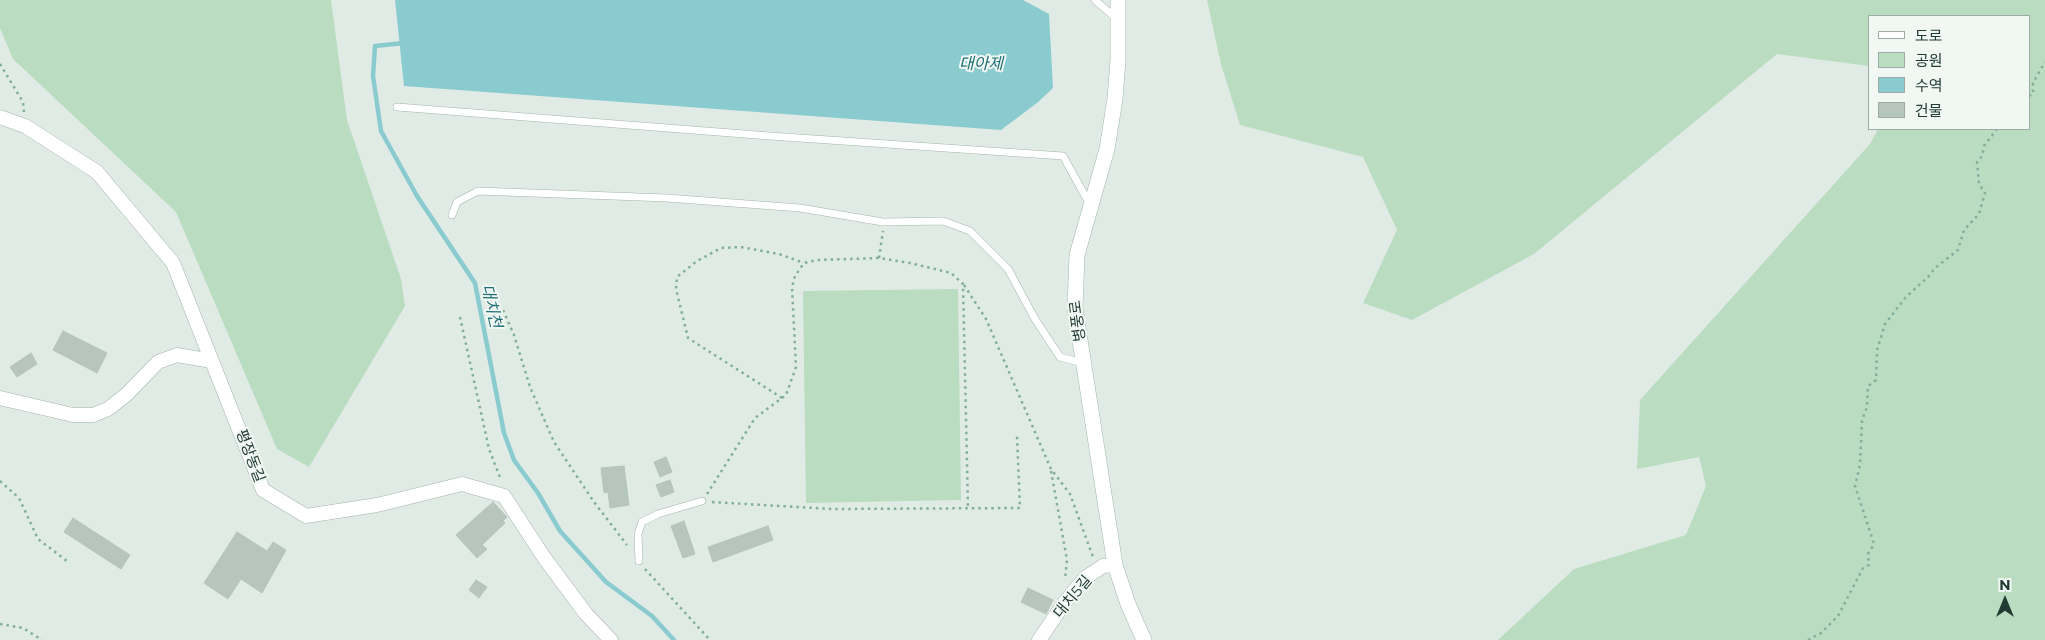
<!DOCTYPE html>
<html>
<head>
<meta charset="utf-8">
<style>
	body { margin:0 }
	#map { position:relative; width:2045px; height:640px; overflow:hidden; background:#e1ebe6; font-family:Montserrat,"Noto Sans KR",sans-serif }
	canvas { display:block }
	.legend { position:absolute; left:1868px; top:15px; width:162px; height:115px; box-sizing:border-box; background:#f1f8f4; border:1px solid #9eaca6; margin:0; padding:6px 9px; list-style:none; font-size:15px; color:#223b32 }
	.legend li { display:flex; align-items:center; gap:10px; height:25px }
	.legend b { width:25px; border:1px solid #9eaca6 }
	.north { position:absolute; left:1980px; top:575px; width:50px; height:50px; -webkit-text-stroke:4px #f1f8f4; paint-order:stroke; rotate:0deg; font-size:14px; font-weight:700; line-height:20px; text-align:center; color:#223b32 }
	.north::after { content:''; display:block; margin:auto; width:18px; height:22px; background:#223b32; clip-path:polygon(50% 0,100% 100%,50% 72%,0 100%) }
</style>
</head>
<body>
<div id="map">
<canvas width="2045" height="640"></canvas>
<ul class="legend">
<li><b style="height:6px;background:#fff"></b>도로</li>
<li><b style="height:14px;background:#badcc0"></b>공원</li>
<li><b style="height:14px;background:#8acbcf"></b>수역</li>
<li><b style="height:14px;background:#b6c6be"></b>건물</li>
</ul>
<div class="north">N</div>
</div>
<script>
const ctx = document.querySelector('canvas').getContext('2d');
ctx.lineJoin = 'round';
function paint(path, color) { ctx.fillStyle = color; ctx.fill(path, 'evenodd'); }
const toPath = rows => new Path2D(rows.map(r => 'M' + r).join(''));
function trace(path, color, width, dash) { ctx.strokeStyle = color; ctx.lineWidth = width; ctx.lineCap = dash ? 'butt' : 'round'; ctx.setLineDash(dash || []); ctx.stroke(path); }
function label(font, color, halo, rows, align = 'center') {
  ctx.font = font + ' Montserrat,"Noto Sans KR",sans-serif'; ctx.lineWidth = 4; ctx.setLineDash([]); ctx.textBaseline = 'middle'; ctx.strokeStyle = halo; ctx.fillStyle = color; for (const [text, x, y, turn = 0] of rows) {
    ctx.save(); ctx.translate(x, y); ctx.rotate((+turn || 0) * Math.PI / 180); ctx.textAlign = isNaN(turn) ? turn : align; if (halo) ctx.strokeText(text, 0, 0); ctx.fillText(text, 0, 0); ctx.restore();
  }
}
paint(toPath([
	[0,0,331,0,347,120,401,279,405,306,309,467,277,449,176,212,13,59,0,28],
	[1207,0,2045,0,2045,640,1498,640,1574,569,1686,535,1706,486,1699,457,1637,469,1640,400,1870,144,1878,129,2029,129,2029,16,1869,16,1869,66,1777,54,1534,254,1412,320,1363,303,1397,230,1363,157,1240,125,1221,64],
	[958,289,961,500,806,503,803,291]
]), '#badcc0');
paint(toPath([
	[395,0,1023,0,1049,14,1053,88,1037,103,1001,130,404,86]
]), '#8acbcf');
trace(toPath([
	[404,43,375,46,373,76,381,131,417,196,475,283,504,433,514,460,538,493,560,531,606,582,652,616,674,640]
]), '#8acbcf', 4.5);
const building = toPath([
	[63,331,107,353,97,373,53,350,63,331],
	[31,353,37,364,17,377,10,367,31,353],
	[666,457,672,472,660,477,654,462,666,457],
	[624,466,629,505,610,508,608,492,604,493,601,468,624,466],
	[670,480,674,492,661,497,656,485,670,480],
	[493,502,507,517,503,521,505,523,482,545,487,549,477,558,456,535,493,502],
	[73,518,130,555,121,569,64,532,73,518],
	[684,521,695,554,683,558,671,526,684,521],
	[768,526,773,540,713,562,708,547,768,526],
	[237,532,267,551,273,542,286,550,262,593,241,579,228,599,204,583,237,532],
	[476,580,487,587,479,598,469,590,476,580],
	[1028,588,1053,600,1046,614,1021,602,1028,588]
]);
paint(building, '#b6c6be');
trace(building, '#b4c4bc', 1);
const service = toPath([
	[1095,0,1117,19],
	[397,107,770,136,1063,156,1089,203],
	[452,215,457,202,478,191,667,198,800,208,883,222,943,221,970,231,1008,269,1035,319,1060,357,1083,363],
	[639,561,638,534,642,522,658,514,702,501]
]);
const minor = toPath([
	[0,117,25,126,97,172,173,263,263,490,306,516,377,505,462,484,504,496,543,556,586,614,611,640],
	[0,398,73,415,93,415,108,409,127,394,158,362,177,355,212,361],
	[1039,640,1065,602,1085,578,1103,566,1115,565]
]);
const secondary = toPath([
	[1118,0,1118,60,1115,99,1107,149,1077,255,1075,308,1115,565,1128,604,1144,640]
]);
trace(service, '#a4b3ac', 8);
trace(minor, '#a4b3ac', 15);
trace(secondary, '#a0b7ac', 16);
trace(toPath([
	[0,64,23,102,24,112],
	[2029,96,2033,94,2033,83,2045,62],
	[879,258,883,231],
	[964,285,986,319,1051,469,1070,494,1093,557],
	[503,310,514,335,530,387,554,442,594,502,627,545],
	[460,317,489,449,501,480],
	[782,398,688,338,676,289,677,277,697,261,721,248,741,247,779,254,804,263],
	[1051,471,1067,560,1065,579],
	[0,481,19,498,38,539,67,561],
	[707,494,755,418,786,395,796,367,792,287,795,276,804,263,817,260,879,258,910,263,951,273,963,284,968,508],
	[712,502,832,509,1020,508,1017,436],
	[645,569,710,640],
	[0,624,23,628,42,640],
	[1808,640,1821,633,1838,616,1863,568,1869,565,1868,554,1874,544,1855,486,1860,465,1862,420,1867,407,1868,386,1876,380,1877,350,1885,324,1906,297,1929,276,1935,268,1958,250,1964,230,1979,214,1985,193,1979,184,1977,162,1982,156,1984,146,1997,129]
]), '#82ae9c', 2.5, [2.5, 4]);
trace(service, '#fff', 7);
trace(minor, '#fff', 14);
trace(secondary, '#fff', 15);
label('15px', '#223b32', '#f1f8f4', [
	["병풍로",1078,321,-97],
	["평장동길",250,456,69],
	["대치5길",1073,597,-50]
]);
label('italic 16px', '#1e6f75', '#f1f8f4', [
	["대아제",981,64],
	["대치천",491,306,77]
]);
</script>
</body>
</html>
